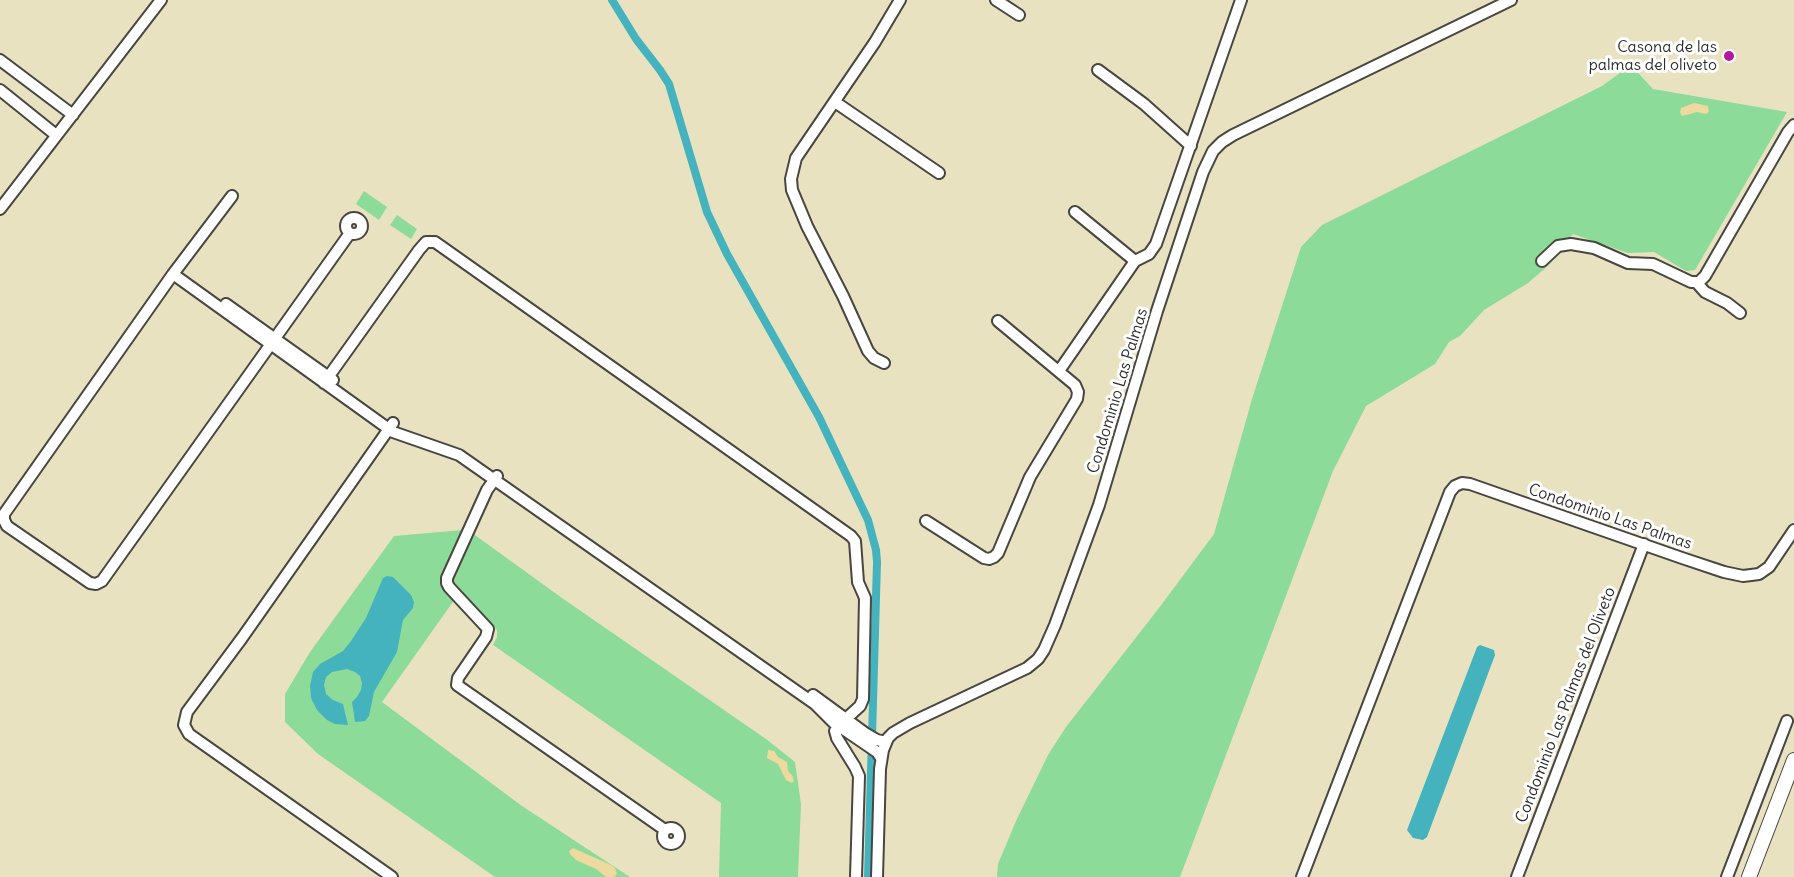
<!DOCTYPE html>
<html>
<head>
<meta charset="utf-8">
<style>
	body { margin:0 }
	canvas { display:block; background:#e9e2c0 }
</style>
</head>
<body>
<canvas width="1794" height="877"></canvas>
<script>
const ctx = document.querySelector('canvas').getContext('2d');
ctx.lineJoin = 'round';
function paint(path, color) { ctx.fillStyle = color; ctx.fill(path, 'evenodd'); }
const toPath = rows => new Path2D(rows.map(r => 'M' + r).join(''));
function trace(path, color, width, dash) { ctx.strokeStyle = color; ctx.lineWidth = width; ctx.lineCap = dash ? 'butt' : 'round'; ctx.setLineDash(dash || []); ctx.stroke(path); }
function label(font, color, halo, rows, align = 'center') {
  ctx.font = font + ' Delius,sans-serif'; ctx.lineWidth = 6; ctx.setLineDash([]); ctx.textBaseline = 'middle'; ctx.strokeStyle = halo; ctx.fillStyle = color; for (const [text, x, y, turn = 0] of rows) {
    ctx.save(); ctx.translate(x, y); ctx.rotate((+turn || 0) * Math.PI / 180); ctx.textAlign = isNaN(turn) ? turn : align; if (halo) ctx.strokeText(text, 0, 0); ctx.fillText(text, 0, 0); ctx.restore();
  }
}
paint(toPath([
	[1631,65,1653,89,1787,112,1695,270,1686,271,1654,252,1628,253,1573,234,1549,265,1528,283,1484,310,1460,336,1449,342,1435,364,1366,406,1333,471,1180,877,997,877,998,864,1016,821,1048,755,1066,727,1159,608,1214,534,1252,399,1301,247,1322,225,1602,86],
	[364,191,387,207,379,220,356,204],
	[397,215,417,229,411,239,390,225],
	[463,530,441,580,442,585,455,599,382,702,522,806,630,877,495,877,318,754,285,722,285,694,310,652,394,536],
	[472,533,562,598,766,739,795,762,801,804,798,877,719,877,721,803,493,645,497,637,497,630,453,584,451,578]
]), '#8ddb99');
paint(toPath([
	[1694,103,1708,106,1709,112,1706,114,1697,112,1682,116,1680,112,1681,108],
	[768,750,774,751,778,757,787,762,788,771,792,775,794,781,792,783,786,780,778,764,767,758],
	[573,848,611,865,615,868,617,874,614,877,606,877,596,869,576,860,570,854,569,851]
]), '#eeda9e');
paint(toPath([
	[387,576,393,577,411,595,414,602,413,608,403,620,397,652,374,692,369,716,365,721,355,722,352,702,357,697,361,690,362,683,360,676,355,672,347,669,332,672,326,677,324,685,326,694,333,700,343,704,348,725,335,724,327,720,317,710,311,698,310,686,313,672,320,664,343,651,351,641,366,618,383,578],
	[1480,645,1494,650,1495,655,1427,837,1423,840,1413,838,1407,830,1477,647]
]), '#44b3be');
trace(toPath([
	[612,0,636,39,660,70,669,84,707,212,727,254,819,417,868,520,876,550,877,562,868,877]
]), '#44b3be', 8);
const minor = toPath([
	[996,0,1019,15],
	[0,60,73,115],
	[1098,70,1144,104,1191,146],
	[0,90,56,135],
	[835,102,939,173],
	[232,196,173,274,4,514,4,520,7,526,90,583,96,584,102,581,350,233],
	[0,209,161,0],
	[1075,212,1135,261],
	'346 226a8 8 0 1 1 16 0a8 8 0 1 1-16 0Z',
	[1542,261,1558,246,1571,244,1594,248,1628,263,1653,264,1691,282,1699,282,1705,276,1788,132,1794,125],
	[173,274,393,432,459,455,815,704,833,722,877,752,881,758],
	[1697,283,1705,292,1727,303,1740,313],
	[226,304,333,380],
	[884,363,874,358,868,351,843,296,807,226,792,190,791,179,796,158,875,42,900,0],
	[1059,371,1135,261,1149,254,1156,244,1241,0],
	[324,383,419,250,426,242,435,242,851,536,855,541,858,582,865,598,863,699,860,706,838,726,835,731,837,738,855,767,859,776,856,877],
	[497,476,487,490,447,578,447,583,449,587,488,629,486,637,458,678,457,685,665,830],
	[926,521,984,558,989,559,994,557,998,553,1030,477,1077,399,1078,392,1075,385,998,321],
	[813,695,865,733,877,740,886,742],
	'663 836a8 8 0 1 1 16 0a8 8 0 1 1-16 0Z',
	[392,877,189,734,184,725,187,712,242,638,393,423],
	[877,877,880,769,883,750,888,738,893,733,910,723,1027,668,1038,659,1044,650,1055,625,1099,505,1157,311,1203,172,1213,151,1222,142,1233,135,1511,0],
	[1302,877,1450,492,1455,486,1462,483,1470,484,1682,558,1724,572,1743,576,1759,574,1769,567,1794,530],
	[1517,877,1644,544],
	[1727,877,1787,721]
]);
const major = toPath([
	[1749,877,1794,760]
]);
trace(minor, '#484641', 14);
trace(major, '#484641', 16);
trace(minor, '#fff', 10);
trace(major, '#fff', 14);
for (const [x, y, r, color] of [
	[1729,56,6,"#b5179e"]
]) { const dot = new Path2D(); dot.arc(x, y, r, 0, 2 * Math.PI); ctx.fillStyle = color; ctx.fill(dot); trace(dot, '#fff', 2); }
label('16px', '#2b2b2b', '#fff', [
	["Casona de las",1717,47],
	["palmas del oliveto",1717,65]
], 'right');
label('16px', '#2b2b2b', '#fff', [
	["Condominio Las Palmas",1118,391,-73],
	["Condominio Las Palmas",1610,517,19],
	["Condominio Las Palmas del Oliveto",1566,705,-69]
]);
</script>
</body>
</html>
